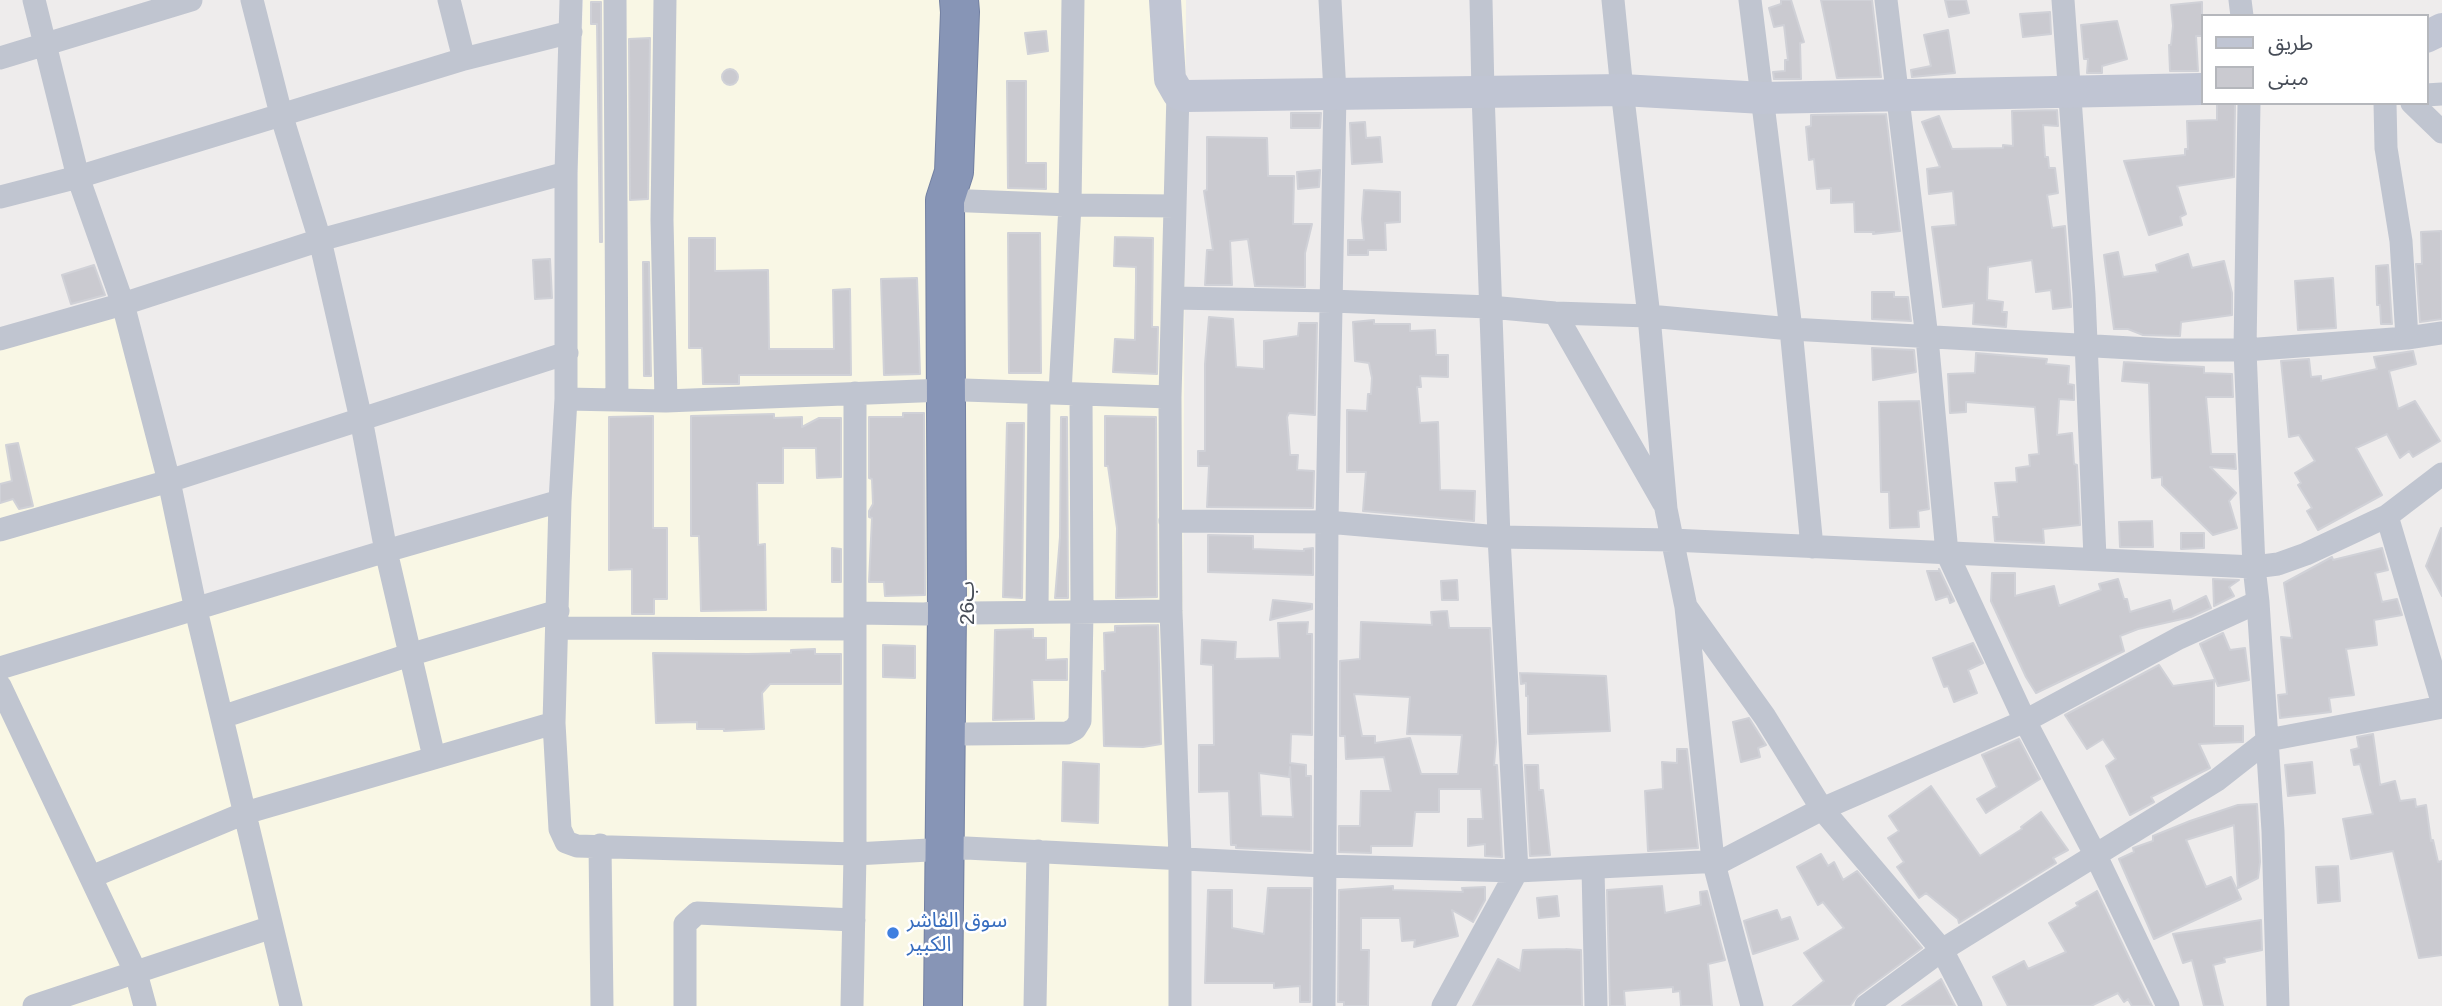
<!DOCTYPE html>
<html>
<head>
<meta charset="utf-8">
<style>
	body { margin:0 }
	#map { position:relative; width:2442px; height:1006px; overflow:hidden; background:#eeecec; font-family:Helvetica,"Noto Sans Arabic",sans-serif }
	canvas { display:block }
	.legend { position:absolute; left:2201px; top:14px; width:228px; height:91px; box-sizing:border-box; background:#fff; border:2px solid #b5b7bc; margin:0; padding:9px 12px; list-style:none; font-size:21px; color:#464c57 }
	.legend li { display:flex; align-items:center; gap:14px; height:35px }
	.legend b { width:35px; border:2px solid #b5b7bc }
</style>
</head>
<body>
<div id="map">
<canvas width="2442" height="1006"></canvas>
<ul class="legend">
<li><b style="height:9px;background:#c0c5d3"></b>طريق</li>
<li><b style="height:19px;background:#cacad0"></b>مبنى</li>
</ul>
</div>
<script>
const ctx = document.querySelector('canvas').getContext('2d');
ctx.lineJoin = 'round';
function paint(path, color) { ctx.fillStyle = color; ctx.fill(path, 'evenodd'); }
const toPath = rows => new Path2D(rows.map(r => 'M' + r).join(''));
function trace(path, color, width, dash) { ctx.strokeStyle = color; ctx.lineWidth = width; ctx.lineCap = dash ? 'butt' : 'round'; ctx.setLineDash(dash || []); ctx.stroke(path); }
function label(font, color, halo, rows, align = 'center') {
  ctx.font = font + ' Helvetica,"Noto Sans Arabic",sans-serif'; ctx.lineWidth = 5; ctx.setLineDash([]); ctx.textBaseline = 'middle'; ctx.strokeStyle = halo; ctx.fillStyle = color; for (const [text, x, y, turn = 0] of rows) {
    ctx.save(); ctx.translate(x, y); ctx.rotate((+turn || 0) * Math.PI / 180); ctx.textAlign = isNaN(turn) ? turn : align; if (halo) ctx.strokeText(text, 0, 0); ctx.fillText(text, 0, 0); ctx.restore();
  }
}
paint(toPath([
	[583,0,1186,0,1181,1006,0,1006,0,348,132,306,204,603,568,491]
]), '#f9f7e5');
const building = toPath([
	[1781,0,1791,0,1804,42,1800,43,1801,79,1774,79,1773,72,1785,71,1785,60,1788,60,1784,25,1774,27,1769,8,1781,4,1781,0],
	[1821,0,1872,0,1881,77,1837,78,1821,0],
	[1945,0,1966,0,1969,13,1949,17,1945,0],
	[591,2,601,2,602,242,600,242,597,24,591,24,591,2],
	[2202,2,2202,36,2196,36,2198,71,2170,71,2169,45,2171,45,2173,26,2171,5,2202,2],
	[2050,12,2051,34,2023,37,2020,14,2050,12],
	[2117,21,2127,59,2102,66,2102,73,2087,73,2088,59,2084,59,2081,25,2117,21],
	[1948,30,1955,73,1912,77,1911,70,1931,66,1924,35,1948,30],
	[1046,31,1048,51,1028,54,1025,33,1046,31],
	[650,38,648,199,630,200,629,39,650,38],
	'722 77a8 8 0 1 1 16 0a8 8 0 1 1-16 0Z',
	[1007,81,1026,81,1026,163,1046,163,1046,189,1008,188,1007,81],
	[2217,103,2235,103,2234,177,2177,186,2186,214,2180,217,2182,225,2149,235,2124,161,2185,155,2185,149,2188,149,2187,121,2217,120,2217,103],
	[2057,110,2058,126,2043,125,2045,157,2048,157,2049,168,2055,168,2058,193,2047,195,2052,228,2065,226,2071,307,2053,309,2051,290,2036,292,2032,260,1988,267,1987,300,2003,302,2002,312,2007,312,2006,327,1973,324,1974,303,1943,307,1932,227,1956,225,1953,191,1929,194,1927,169,1940,167,1922,122,1939,116,1952,149,2003,148,2003,145,2013,146,2012,111,2057,110],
	[1291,113,1321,113,1320,128,1291,128,1291,113],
	[1886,114,1900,231,1873,234,1874,232,1855,232,1854,202,1831,203,1831,188,1817,189,1814,159,1809,160,1806,127,1811,126,1811,115,1886,114],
	[1365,122,1366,138,1380,137,1382,162,1352,164,1350,123,1365,122],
	[1207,137,1267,138,1268,176,1294,176,1293,224,1312,224,1305,253,1305,287,1255,286,1248,239,1230,241,1232,285,1205,285,1207,250,1213,250,1204,191,1207,190,1207,137],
	[1320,170,1319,187,1298,189,1297,172,1320,170],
	[1364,190,1400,192,1400,222,1385,223,1386,250,1368,250,1368,255,1348,255,1348,240,1364,240,1362,219,1364,190],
	[2441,231,2442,319,2420,322,2416,264,2422,264,2421,232,2441,231],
	[1008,233,1040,233,1041,373,1009,373,1008,233],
	[1115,237,1153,238,1152,327,1158,327,1157,374,1113,372,1115,339,1135,340,1136,281,1136,267,1114,266,1115,237],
	[689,238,715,238,715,271,768,270,769,349,834,349,833,290,850,289,851,375,739,375,739,384,703,384,702,348,689,348,689,238],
	[2118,252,2123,277,2158,272,2156,265,2188,254,2192,268,2224,261,2232,293,2232,315,2181,322,2180,336,2143,335,2128,329,2114,329,2104,255,2118,252],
	[550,259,552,298,535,299,533,260,550,259],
	[643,262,649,262,651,376,644,376,643,262],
	[94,265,105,295,71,304,62,275,94,265],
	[2388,265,2392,324,2381,324,2380,305,2377,305,2376,266,2388,265],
	[917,278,920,374,884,375,881,279,917,278],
	[2333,278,2336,328,2298,330,2295,281,2333,278],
	[1872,292,1894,292,1894,297,1908,297,1911,321,1872,319,1872,292],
	[1209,317,1233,319,1236,367,1264,369,1264,341,1298,336,1299,323,1317,323,1315,415,1289,413,1287,417,1290,455,1298,455,1297,470,1314,471,1313,508,1207,507,1209,466,1198,466,1198,451,1205,451,1205,364,1209,317],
	[1374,320,1374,324,1410,324,1410,331,1435,330,1436,355,1448,355,1448,377,1420,376,1421,387,1417,387,1420,423,1438,422,1440,490,1475,491,1474,521,1363,511,1366,472,1347,472,1347,410,1367,411,1368,394,1371,394,1372,378,1369,363,1355,361,1353,322,1374,320],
	[1872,348,1914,350,1916,372,1873,380,1872,348],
	[2413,351,2416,364,2389,371,2398,409,2415,401,2440,441,2413,457,2409,451,2400,458,2387,434,2356,448,2382,495,2318,530,2307,511,2312,508,2298,485,2301,483,2295,473,2315,461,2299,435,2289,437,2281,361,2309,359,2311,377,2321,376,2321,381,2377,369,2374,357,2413,351],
	[1976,353,2047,359,2046,364,2069,366,2068,384,2074,385,2074,400,2059,399,2057,435,2072,433,2074,464,2077,465,2080,525,2043,529,2044,543,1995,541,1993,517,1999,517,1995,483,2017,482,2016,468,2030,466,2029,455,2039,454,2035,407,1966,402,1966,412,1950,413,1948,374,1975,373,1976,353],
	[2124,362,2204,367,2204,373,2232,374,2233,397,2206,397,2211,454,2235,454,2236,469,2210,467,2236,493,2229,501,2237,528,2213,535,2162,485,2162,477,2152,478,2149,383,2122,381,2124,362],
	[1919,401,1929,509,1918,511,1919,527,1890,528,1889,492,1881,492,1879,402,1919,401],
	[903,413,924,413,925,595,885,596,884,582,869,582,872,518,869,517,869,511,873,504,872,479,869,478,869,417,903,417,903,413],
	[774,414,774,418,802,417,802,427,819,418,841,418,841,477,817,478,816,448,783,448,783,483,757,483,758,545,765,544,766,610,701,611,699,536,691,536,691,416,774,414],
	[653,416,653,528,667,528,667,599,654,599,654,614,632,614,632,569,609,570,609,417,653,416],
	[1105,416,1156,417,1157,597,1116,598,1117,528,1108,466,1105,466,1105,416],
	[1061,417,1067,417,1068,598,1055,598,1060,537,1061,417],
	[1007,423,1024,423,1022,598,1003,597,1007,423],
	[18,443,33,506,19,509,13,499,0,503,0,484,12,481,6,445,18,443],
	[2152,521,2153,547,2120,547,2119,522,2152,521],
	[2441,528,2442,529,2442,596,2426,566,2441,528],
	[2181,533,2204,533,2204,548,2181,549,2181,533],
	[1208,535,1253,536,1253,549,1304,551,1304,549,1313,548,1313,575,1208,572,1208,535],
	[832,548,841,549,841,582,832,582,832,548],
	[2382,548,2388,570,2375,573,2382,602,2397,599,2402,615,2374,620,2377,645,2346,649,2354,695,2329,698,2331,712,2280,718,2278,695,2287,694,2281,637,2292,638,2284,583,2332,557,2333,560,2382,548],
	[1939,569,1954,601,1950,603,1948,596,1936,600,1927,571,1940,571,1939,569],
	[1992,573,2015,573,2015,596,2054,586,2059,606,2101,590,2099,584,2118,579,2124,599,2127,599,2130,612,2170,600,2173,612,2206,596,2211,608,2191,617,2138,629,2120,636,2124,651,2036,693,2026,677,1991,601,1992,573],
	[2213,579,2239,580,2229,587,2234,596,2214,606,2213,579],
	[1457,580,1458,600,1442,600,1441,581,1457,580],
	[1273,600,1312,604,1312,609,1270,620,1273,600],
	[1447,611,1449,628,1490,628,1496,742,1494,765,1497,765,1502,857,1485,856,1485,844,1468,846,1468,819,1483,819,1481,789,1439,789,1439,812,1415,812,1412,846,1371,846,1371,853,1339,852,1339,826,1360,826,1361,791,1391,791,1384,757,1346,759,1345,736,1340,736,1340,661,1360,659,1361,622,1432,625,1431,612,1447,611],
	[1354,694,1410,697,1407,734,1462,735,1458,774,1421,774,1410,738,1375,743,1375,736,1362,736,1354,694],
	[1308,622,1307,634,1312,634,1312,735,1291,734,1290,763,1306,765,1306,776,1311,776,1311,851,1236,848,1236,845,1231,845,1229,791,1199,792,1199,745,1214,745,1213,665,1201,664,1202,640,1236,642,1235,659,1280,658,1278,623,1308,622],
	[1290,767,1293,817,1261,816,1259,773,1289,777,1290,767],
	[1158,625,1161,744,1143,747,1104,746,1102,671,1105,671,1104,633,1115,632,1115,626,1158,625],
	[1033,629,1033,638,1046,638,1046,660,1067,659,1067,680,1032,680,1034,719,993,720,995,630,1033,629],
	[2223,633,2230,650,2245,648,2249,680,2218,686,2200,644,2223,633],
	[1973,643,1983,663,1968,670,1977,693,1954,702,1948,686,1944,687,1933,658,1973,643],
	[883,645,915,646,915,678,883,677,883,645],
	[815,649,815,654,841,654,841,684,770,684,762,693,764,729,724,731,724,729,697,729,697,722,656,723,653,653,748,654,791,653,791,650,815,649],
	[2159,665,2173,686,2214,680,2214,726,2243,726,2243,742,2199,744,2210,768,2151,797,2154,802,2130,815,2106,766,2116,759,2103,739,2087,749,2065,715,2159,665],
	[1520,673,1606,676,1610,731,1528,734,1528,696,1526,696,1526,683,1521,684,1520,673],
	[1749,718,1766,745,1758,748,1760,757,1741,762,1733,722,1749,718],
	[2373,734,2380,785,2395,781,2400,801,2415,799,2416,807,2426,805,2431,841,2433,840,2438,862,2442,861,2442,955,2419,958,2393,851,2351,859,2343,819,2373,814,2360,764,2354,765,2351,750,2359,748,2357,737,2373,734],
	[2019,739,2040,779,1986,813,1977,799,1997,787,1982,755,2019,739],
	[1677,749,1687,749,1698,848,1648,851,1645,791,1663,789,1662,762,1677,763,1677,749],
	[1063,762,1099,764,1098,823,1062,821,1063,762],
	[2312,762,2315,793,2288,796,2285,765,2312,762],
	[1525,765,1538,765,1539,790,1543,790,1550,855,1530,856,1525,765],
	[1931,786,1980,856,2022,829,2021,827,2041,812,2068,850,2053,858,2056,863,1959,923,1958,919,1926,893,1919,898,1897,867,1904,862,1888,838,1899,831,1889,816,1931,786],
	[2257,804,2260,862,2258,878,2238,888,2234,825,2186,840,2206,887,2231,877,2241,899,2154,939,2119,859,2134,852,2133,848,2153,841,2153,836,2190,821,2238,805,2257,804],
	[1821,854,1828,866,1834,862,1843,880,1857,871,1922,948,1858,995,1850,1006,1793,1006,1824,981,1804,953,1844,928,1823,902,1818,905,1797,867,1821,854],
	[2338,866,2340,901,2318,903,2316,867,2338,866],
	[1393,886,1393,890,1463,892,1462,888,1485,887,1485,900,1473,922,1452,910,1458,936,1414,947,1415,940,1402,941,1400,918,1361,918,1361,950,1369,950,1368,1006,1344,1006,1344,1002,1338,1002,1339,890,1393,886],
	[1662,886,1665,913,1701,905,1700,892,1707,891,1725,960,1708,964,1712,1006,1681,1006,1680,991,1673,992,1673,987,1624,991,1625,1006,1610,1006,1607,890,1662,886],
	[1268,888,1311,888,1310,1002,1300,1002,1300,986,1274,988,1274,983,1205,983,1208,890,1232,890,1232,928,1264,934,1268,888],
	[2097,891,2152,1006,2132,1006,2128,999,2124,1002,2118,993,2091,1006,2008,1006,1993,977,2024,961,2028,969,2066,952,2049,923,2078,906,2076,903,2097,891],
	[1557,896,1559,916,1539,918,1537,898,1557,896],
	[1777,910,1781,920,1790,917,1798,939,1753,954,1744,921,1777,910],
	[2261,920,2262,950,2224,958,2225,962,2213,965,2223,1006,2204,1006,2192,960,2183,963,2173,934,2261,920],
	[1566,949,1581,950,1582,1006,1473,1006,1498,959,1520,971,1523,950,1566,949],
	[1941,979,1955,1006,1902,1006,1941,979]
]);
paint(building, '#cacad0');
trace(building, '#d0d1d7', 2);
const highway = toPath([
	[943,1006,947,611,945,200,954,172,960,12,959,0]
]);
trace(highway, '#7380a2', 40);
trace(toPath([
	[34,0,78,177,123,304,169,481,196,610,291,1006],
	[252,0,281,114,320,240,361,419,386,551,434,757],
	[449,0,464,59],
	[571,0,566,173,566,399,560,501,554,723,560,829,566,842,577,846,855,854,966,848,1324,866,1517,871,1722,861,1822,809,2025,721,2179,638,2258,602],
	[615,0,617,400],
	[665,0,662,220,666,401],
	[1613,0,1622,90,1649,316,1666,509,1686,607,1713,860,1752,1006],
	[1750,0,1791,329,1812,547],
	[1886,0,1927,338,1947,553,2025,721,2096,856,2168,1006],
	[2063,0,2084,294,2095,558],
	[2240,0,2242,16],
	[0,58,191,0],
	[1178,93,1170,397,1171,611,1180,857,1180,1006],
	[2426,95,2442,94],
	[2249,103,2245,350,2254,567,2258,602,2273,831,2278,1006],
	[2385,103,2386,148,2401,241,2407,338],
	[2412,103,2442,132],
	[0,197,78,177,464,59,571,32],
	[945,200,1070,205,1175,206],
	[1173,298,1331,301,1490,307,1555,313,1649,316,1791,329,2167,350,2245,350,2407,338,2442,333],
	[1555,313,1663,502],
	[0,339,123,304,320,240,566,173],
	[964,390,1170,397],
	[1060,393,1070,205,1073,0],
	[566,399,666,401,945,390],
	[2387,516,2442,701],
	[1170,521,1327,522,1499,537,1672,540,2254,567,2278,564,2306,554,2387,516,2442,474],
	[0,530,169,481,567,353],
	[1687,608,1765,717,1822,809,1942,950,1971,1006],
	[1037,611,1039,394],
	[855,613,855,393],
	[969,613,1171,611],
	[557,628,855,629],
	[0,668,386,551,560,501],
	[0,686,136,973,145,1006],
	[222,717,409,655,558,611],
	[966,734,1067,733,1075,729,1080,721,1082,612,1081,394],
	[600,845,602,1006],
	[1593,868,1596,1006],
	[91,877,245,813,554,723],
	[34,1006,272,927],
	[685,1006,685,924,697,913,854,920],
	[852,1006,855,854,855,613,925,614,947,611],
	[1035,1006,1038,851],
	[1324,1006,1327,522,1335,93,1330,0],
	[1443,1006,1517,871,1499,537,1483,93,1481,0],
	[1866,1006,1942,950,2217,780,2268,740,2442,707]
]), '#c0c5d0', 23);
trace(toPath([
	[1165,0,1170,79,1178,93,1186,96,1622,90,1763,98,2202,89],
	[2426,37,2442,29]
]), '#c0c5d3', 32);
trace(highway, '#8795b6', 38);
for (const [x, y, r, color] of [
	[893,933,7,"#3f7fe0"]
]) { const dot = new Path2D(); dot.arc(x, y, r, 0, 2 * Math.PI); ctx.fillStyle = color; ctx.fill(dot); trace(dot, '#fff', 2.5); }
label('21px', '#464c57', '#fff', [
	["26ب",968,603,-90]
]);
label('21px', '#366cbe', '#fff', [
	["سوق الفاشر",907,921],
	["الكبير",907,945]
], 'left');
</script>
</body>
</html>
